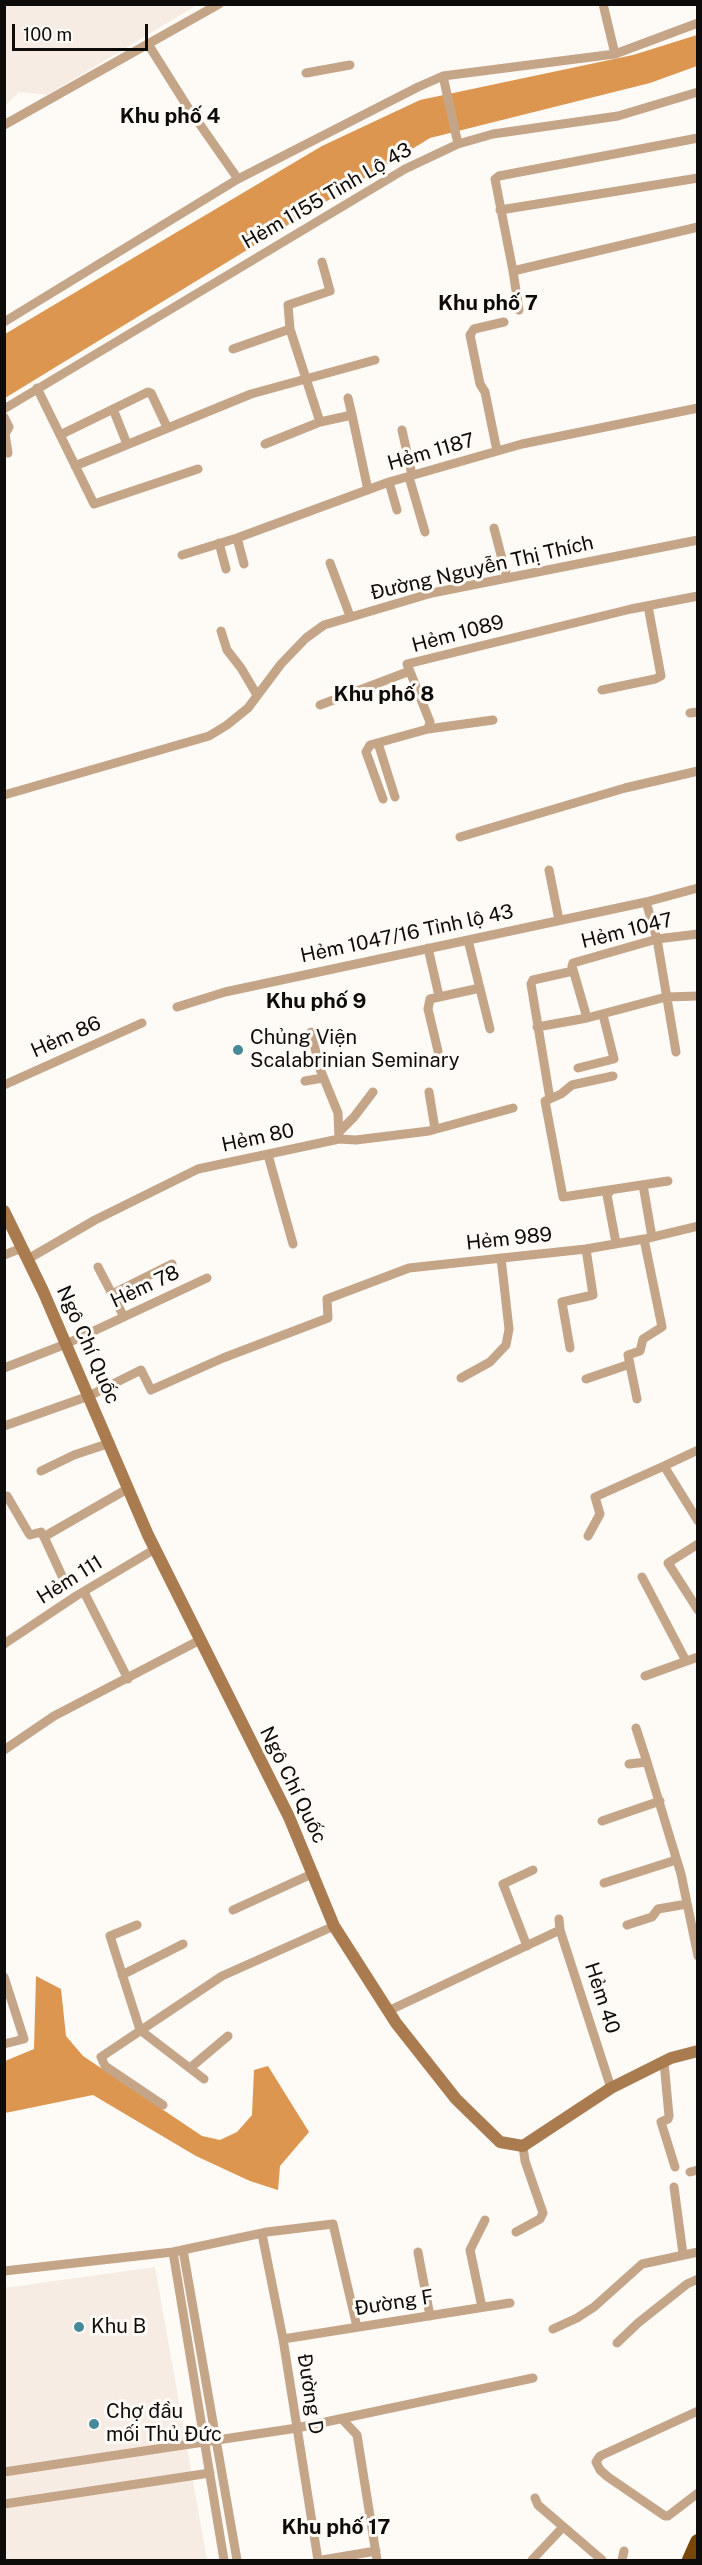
<!DOCTYPE html>
<html>
<head>
<meta charset="utf-8">
<style>
	body { margin:0 }
	#map { position:relative; width:702px; height:2565px; overflow:hidden; background:#fefaf6; font-family:"Public Sans",sans-serif }
	canvas { display:block }
	.frame { position:absolute; inset:0; border:6px solid #0d0c0b; pointer-events:none }
	.scale { position:absolute; left:12px; top:24px; width:136px; height:27px; box-sizing:border-box; border:3px solid #0d0c0b; border-top:0; padding-left:8px; font-size:18px; line-height:21px; white-space:nowrap; color:#0d0c0b; -webkit-text-stroke:4px #fefaf6; paint-order:stroke }
</style>
</head>
<body>
<div id="map">
<canvas width="702" height="2565"></canvas>
<div class="frame"></div>
<div class="scale">100 m</div>
</div>
<script>
const ctx = document.querySelector('canvas').getContext('2d');
ctx.lineJoin = 'round';
function paint(path, color) { ctx.fillStyle = color; ctx.fill(path, 'evenodd'); }
const toPath = rows => new Path2D(rows.map(r => 'M' + r).join(''));
function trace(path, color, width, dash) { ctx.strokeStyle = color; ctx.lineWidth = width; ctx.lineCap = dash ? 'butt' : 'round'; ctx.setLineDash(dash || []); ctx.stroke(path); }
function label(font, color, halo, rows, align = 'center') {
  ctx.font = font + ' "Public Sans",sans-serif'; ctx.lineWidth = 6; ctx.setLineDash([]); ctx.textBaseline = 'middle'; ctx.strokeStyle = halo; ctx.fillStyle = color; for (const [text, x, y, turn = 0] of rows) {
    ctx.save(); ctx.translate(x, y); ctx.rotate((+turn || 0) * Math.PI / 180); ctx.textAlign = isNaN(turn) ? turn : align; if (halo) ctx.strokeText(text, 0, 0); ctx.fillText(text, 0, 0); ctx.restore();
  }
}
paint(toPath([
	[5,4,197,4,197,5,47,95,19,92,5,106],
	[155,2267,207,2560,5,2560,4,2288]
]), '#f6ece3');
paint(toPath([
	[697,35,697,66,650,83,430,138,5,398,5,334,322,146,420,100,633,55],
	[36,1976,61,1989,66,2036,83,2056,202,2136,220,2140,237,2132,252,2115,254,2070,268,2066,309,2132,280,2166,278,2190,250,2181,196,2156,93,2095,5,2113,5,2061,34,2049]
]), '#dd964f');
trace(toPath([
	[603,4,615,54],
	[148,44,187,106,238,179],
	[306,73,350,65],
	[443,76,458,144],
	[4,125,219,4],
	[698,138,499,176,495,179,513,271,698,227],
	[500,210,698,178],
	[513,271,519,310],
	[4,322,238,179,418,87,443,76,615,54,698,23],
	[290,329,288,305,330,291,322,262],
	[233,349,290,329,320,422,265,444],
	[37,388,94,504,198,469],
	[348,398,352,415],
	[4,409,405,169,458,144,493,134,618,116,698,92],
	[113,409,127,444],
	[4,417,9,427,5,434,8,453],
	[320,422,352,415,368,490],
	[402,430,412,475],
	[60,435,148,392,151,393,167,427],
	[497,451,485,392,480,384,470,335,474,329,504,322],
	[75,466,251,394,375,360],
	[409,477,425,532],
	[389,482,397,510],
	[494,528,507,578],
	[237,538,244,564],
	[219,543,226,569],
	[182,555,237,538,389,482,522,444,698,408],
	[330,563,350,616],
	[221,631,227,650,241,668,257,695],
	[602,690,655,679,661,676,648,606],
	[320,705,410,671],
	[690,713,698,712],
	[428,729,493,720],
	[378,743,395,797],
	[4,795,209,736,227,725,248,708,281,664,306,638,324,625,432,593,698,540],
	[383,799,366,752,370,745,428,729,430,722,407,664,631,609,698,596],
	[460,837,625,788,698,771],
	[549,870,559,920],
	[646,902,657,939,676,1052],
	[698,934,657,939,573,963,572,966,587,1018,666,997,698,996],
	[468,940,490,1029],
	[428,948,439,996],
	[177,1007,225,992,646,902,698,888],
	[537,1027,587,1018],
	[311,1032,320,1069,338,1113,339,1139],
	[438,1051,428,1009,430,999,480,988],
	[578,1068,614,1059,603,1015],
	[613,1076,572,1085,561,1094,545,1101,563,1197,668,1181],
	[305,1081,323,1078],
	[4,1085,142,1023],
	[429,1092,435,1129],
	[550,1099,531,984,533,980,573,971],
	[339,1132,354,1117,373,1092],
	[268,1155,293,1244],
	[643,1185,652,1237],
	[610,1191,607,1195,616,1243],
	[4,1255,22,1248],
	[28,1259,95,1220,198,1169,339,1139,356,1140,429,1131,513,1108],
	[98,1267,124,1317],
	[112,1294,172,1264],
	[570,1348,562,1302,593,1295,586,1249],
	[4,1368,66,1344,207,1278],
	[461,1378,490,1362,506,1345,509,1329,501,1258],
	[586,1379,630,1364],
	[637,1399,628,1355,640,1351,643,1339,662,1327,644,1239],
	[4,1426,89,1396,141,1370,151,1390,223,1358,328,1318,327,1299,409,1268,586,1249,644,1239,698,1226],
	[698,1450,664,1466,698,1521],
	[41,1471,74,1455,110,1443],
	[7,1496,28,1532,30,1535,41,1532,45,1539],
	[588,1536,600,1514,595,1497,664,1466],
	[698,1544,668,1563,698,1610],
	[62,1576,45,1539,47,1535,129,1488],
	[642,1577,686,1661],
	[84,1592,128,1679],
	[4,1644,76,1596,155,1549],
	[645,1676,698,1657],
	[636,1728,647,1762],
	[4,1750,54,1716,200,1640],
	[629,1764,647,1762,681,1874,698,1956],
	[602,1821,660,1801],
	[604,1883,676,1860],
	[233,1910,314,1873],
	[559,1919,560,1930,611,2088],
	[137,1925,110,1936,140,2030,204,2079],
	[627,1925,652,1917,658,1909,687,1904],
	[527,1946,503,1884,533,1870],
	[122,1975,183,1944],
	[4,1977,24,2039,4,2044],
	[388,2011,560,1930],
	[664,2062,669,2116,668,2119,661,2122,675,2167],
	[190,2068,228,2036],
	[163,2105,105,2066,101,2057,222,1976,334,1926],
	[690,2172,698,2170],
	[674,2187,683,2254],
	[516,2232,540,2219,543,2213,525,2161,523,2146],
	[262,2234,283,2339,318,2560],
	[183,2250,237,2560],
	[173,2252,224,2560],
	[418,2252,430,2316],
	[4,2271,173,2252,267,2232,333,2224,357,2327],
	[482,2307,470,2250,485,2220],
	[553,2329,577,2318,594,2307,642,2264,698,2252],
	[283,2339,510,2303],
	[617,2343,638,2323,687,2284,698,2279],
	[698,2411,600,2456,596,2462,600,2470,608,2477,665,2516,668,2516,698,2493],
	[342,2419,357,2435,377,2560],
	[4,2472,297,2428,533,2378],
	[535,2498,538,2505,602,2560],
	[4,2504,210,2473],
	[322,2560,376,2551],
	[532,2560,563,2527],
	[622,2560,624,2551]
]), '#c5a588', 9);
trace(toPath([
	[4,1211,43,1291,148,1535,289,1817,334,1926,396,2023,456,2099,500,2142,523,2146,611,2088,671,2058,698,2051]
]), '#a97b4f', 12);
trace(toPath([
	[690,2560,698,2542]
]), '#784606', 16);
for (const [x, y, r, color] of [
	[238,1050,6,"#468a99"],
	[79,2327,6,"#468a99"],
	[94,2424,6,"#468a99"]
]) { const dot = new Path2D(); dot.arc(x, y, r, 0, 2 * Math.PI); ctx.fillStyle = color; ctx.fill(dot); trace(dot, '#fefaf6', 2); }
label('20px', '#0d0c0b', '#fefaf6', [
	["Hẻm 1155 Tỉnh Lộ 43",327,196,-30],
	["Hẻm 1187",431,452,-16],
	["Đường Nguyễn Thị Thích",482,568,-13],
	["Hẻm 1089",458,634,-15],
	["Hẻm 1047",627,931,-14],
	["Hẻm 1047/16 Tỉnh lộ 43",407,934,-12],
	["Hẻm 86",66,1037,-24],
	["Hẻm 80",258,1138,-12],
	["Hẻm 989",509,1239,-6],
	["Hẻm 78",145,1287,-25],
	["Ngô Chí Quốc",88,1345,66],
	["Hẻm 111",70,1580,-32],
	["Ngô Chí Quốc",293,1785,64],
	["Hẻm 40",602,1998,72],
	["Đường F",394,2303,-9],
	["Đường D",310,2394,81]
]);
label('20px', '#0d0c0b', '#fefaf6', [
	["Chủng Viện",250,1038],
	["Scalabrinian Seminary",250,1061],
	["Khu B",91,2327],
	["Chợ đầu",106,2412],
	["mối Thủ Đức",106,2435]
], 'left');
label('bold 21px', '#0d0c0b', '#fefaf6', [
	["Khu phố 4",170,117],
	["Khu phố 7",488,304],
	["Khu phố 8",384,695],
	["Khu phố 9",316,1002],
	["Khu phố 17",336,2528]
]);
</script>
</body>
</html>
